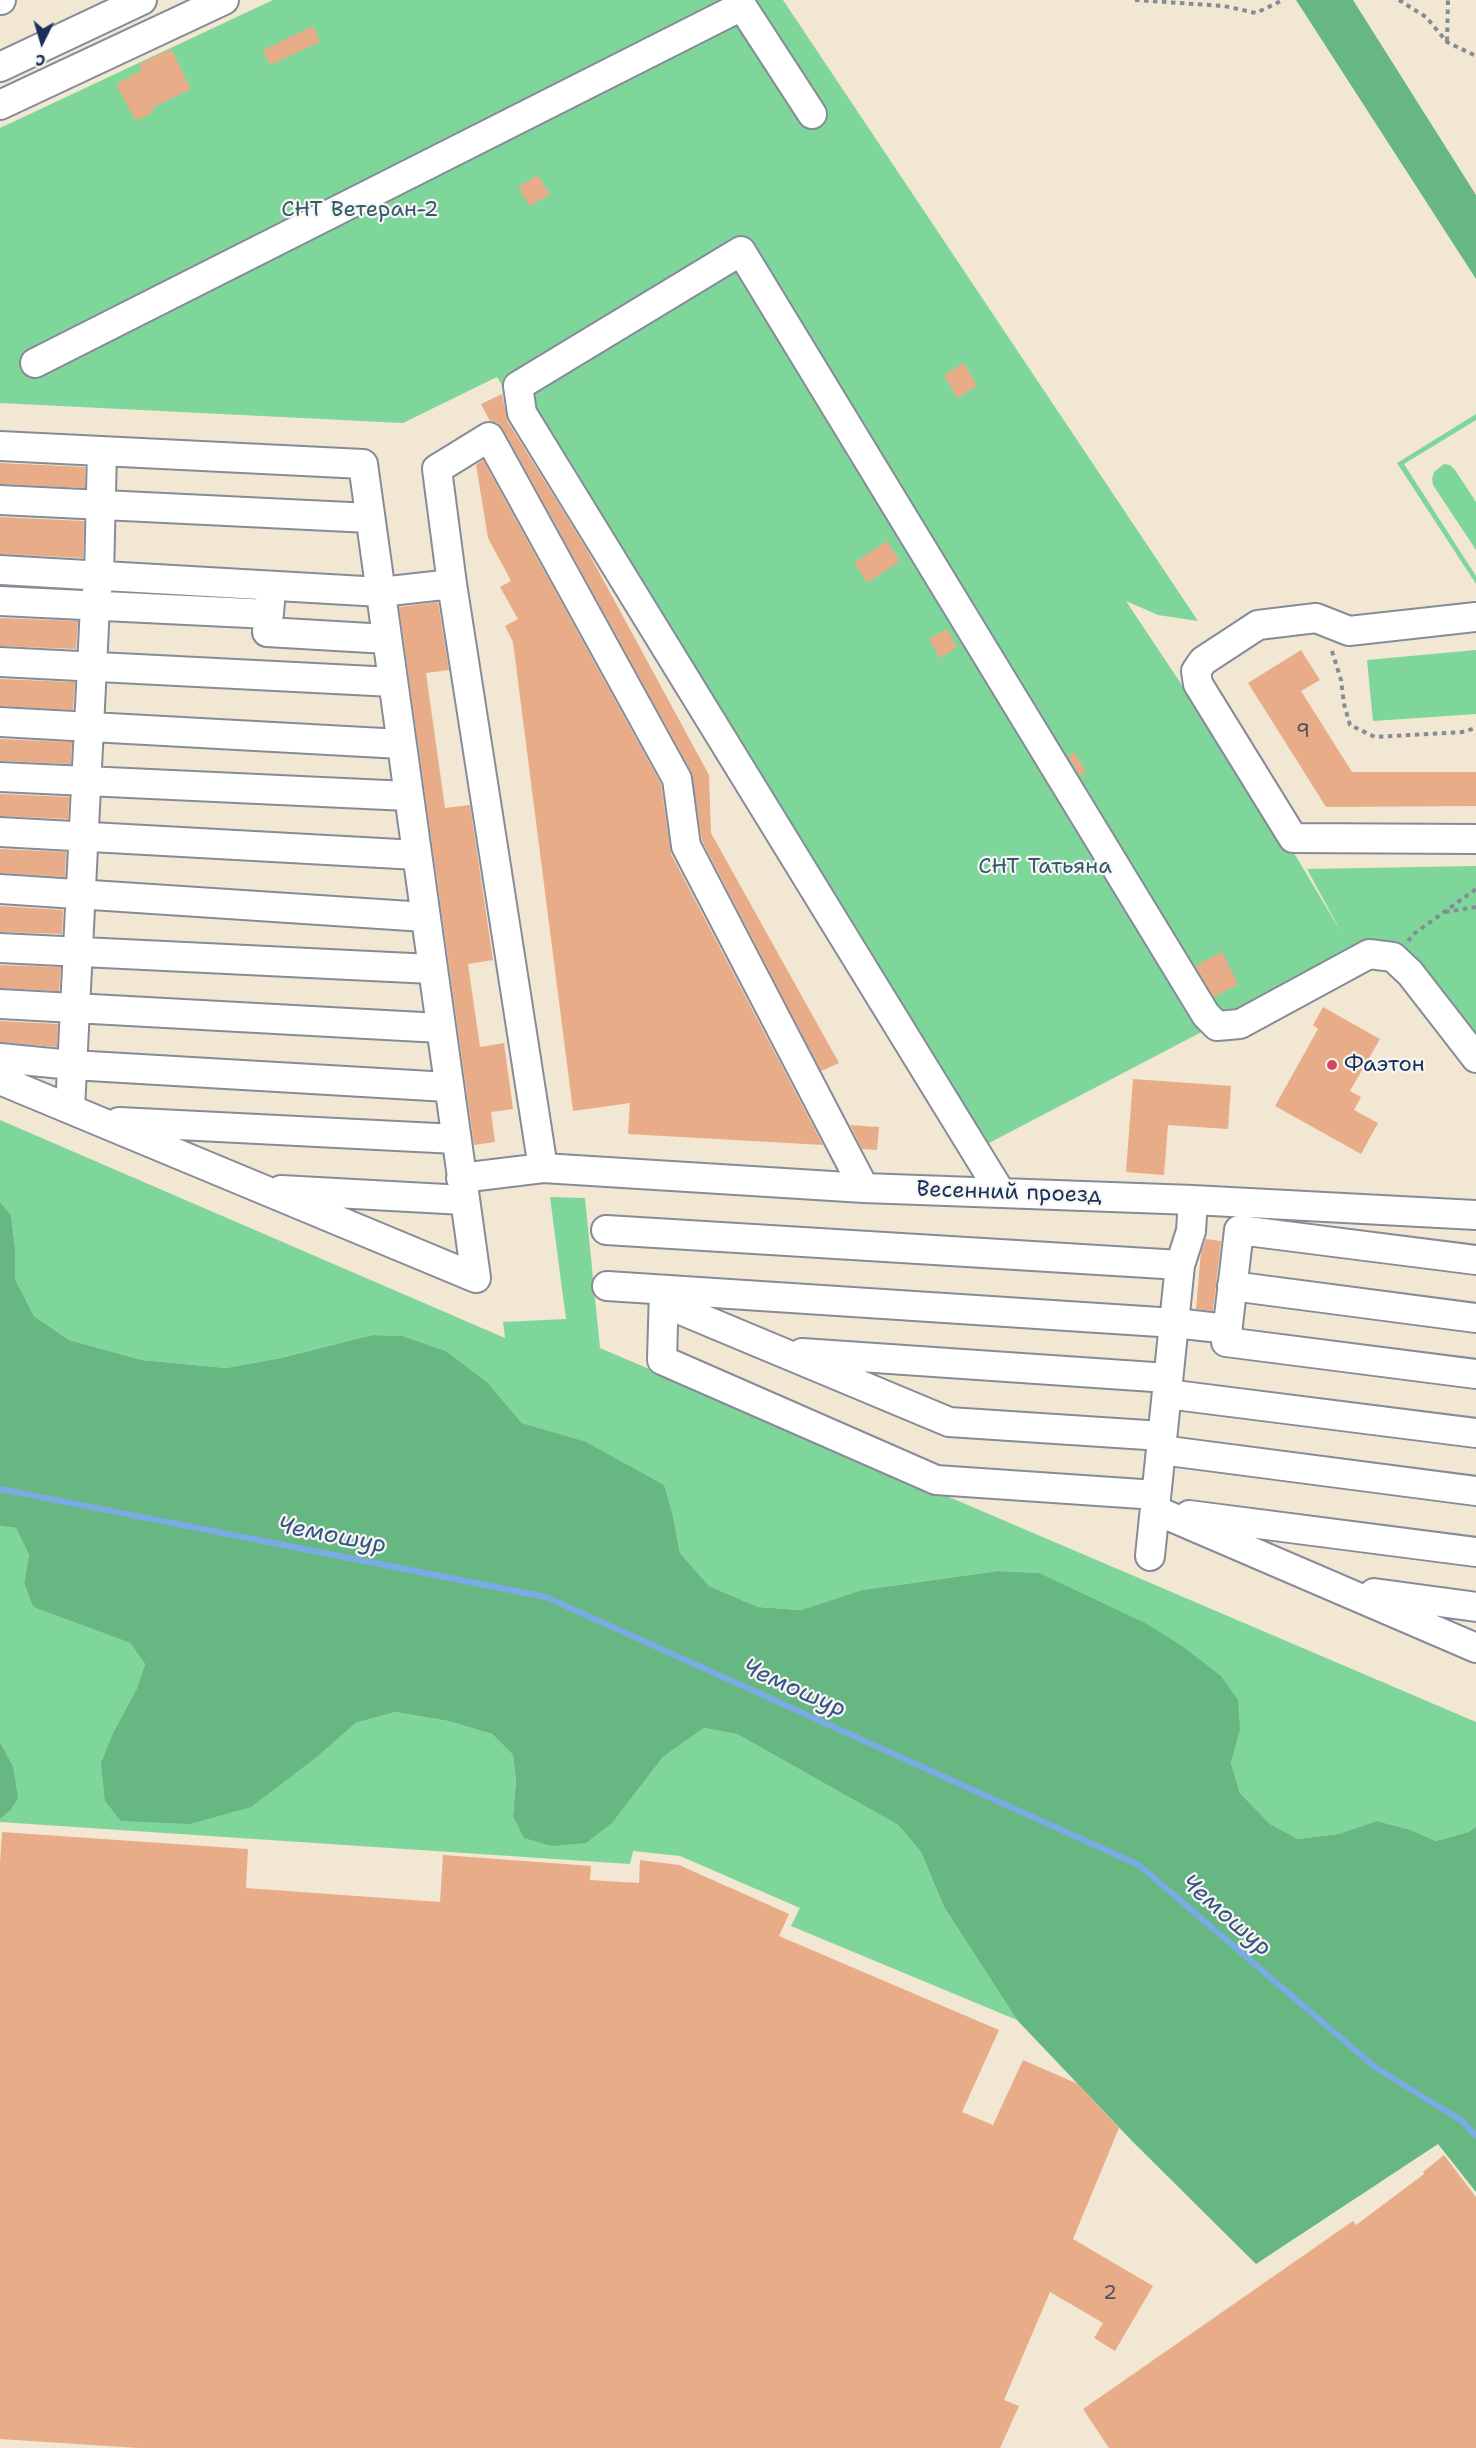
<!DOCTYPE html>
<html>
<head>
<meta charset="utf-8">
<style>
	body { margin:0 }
	#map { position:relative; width:1476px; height:2448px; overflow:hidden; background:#f2e7d2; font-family:"Shantell Sans",sans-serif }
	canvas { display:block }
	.north { position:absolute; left:12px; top:12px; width:60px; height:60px; -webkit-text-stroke:4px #f6f6f2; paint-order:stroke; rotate:185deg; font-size:16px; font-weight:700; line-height:24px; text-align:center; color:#1b2f5e }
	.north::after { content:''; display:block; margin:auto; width:21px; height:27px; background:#1b2f5e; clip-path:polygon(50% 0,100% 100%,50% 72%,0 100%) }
</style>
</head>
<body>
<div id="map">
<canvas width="1476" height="2448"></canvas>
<div class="north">С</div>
</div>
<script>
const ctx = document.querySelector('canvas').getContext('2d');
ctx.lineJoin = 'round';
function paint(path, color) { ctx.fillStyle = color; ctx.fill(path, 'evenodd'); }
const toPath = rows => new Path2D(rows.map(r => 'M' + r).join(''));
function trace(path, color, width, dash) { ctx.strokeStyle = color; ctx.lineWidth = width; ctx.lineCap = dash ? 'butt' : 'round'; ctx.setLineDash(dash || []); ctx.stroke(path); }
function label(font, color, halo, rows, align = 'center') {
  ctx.font = font + ' "Shantell Sans",sans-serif'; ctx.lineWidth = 4.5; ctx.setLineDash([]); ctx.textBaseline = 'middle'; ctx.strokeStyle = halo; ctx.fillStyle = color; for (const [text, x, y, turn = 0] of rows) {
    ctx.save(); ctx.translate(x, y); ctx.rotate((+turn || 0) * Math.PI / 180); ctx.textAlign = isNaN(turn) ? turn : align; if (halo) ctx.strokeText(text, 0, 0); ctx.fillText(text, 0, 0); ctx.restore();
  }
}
paint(toPath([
	[273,0,783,0,1198,621,1158,615,1126,601,1297,858,1341,932,1307,869,1476,866,1476,1047,1416,973,1353,953,968,1154,497,377,403,423,0,403,0,128],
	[1476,414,1476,420,1404,464,1476,576,1476,584,1397,463],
	[1444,464,1450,465,1455,470,1476,502,1476,550,1433,485,1432,479,1434,472],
	[1476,650,1476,714,1373,721,1367,660],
	[0,1120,505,1338,503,1322,566,1319,550,1197,585,1198,600,1348,1476,1722,1476,1827,1468,1832,1436,1841,1411,1830,1377,1821,1338,1834,1298,1839,1270,1824,1240,1793,1231,1763,1240,1730,1039,1573,998,1571,862,1590,801,1610,758,1607,709,1586,680,1553,673,1517,584,1441,522,1423,487,1382,446,1351,403,1336,372,1335,281,1358,226,1368,142,1360,69,1340,34,1316,15,1279,15,1248,11,1215,0,1202],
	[0,1526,16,1528,29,1555,24,1583,33,1607,130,1643,145,1664,137,1688,114,1731,318,1756,356,1723,395,1712,448,1721,492,1734,513,1755,516,1781,513,1816,613,1822,663,1757,704,1728,737,1734,898,1825,921,1852,944,1907,1017,2020,791,1926,800,1908,680,1856,633,1851,630,1864,0,1822,0,1819,10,1811,13,1766,0,1742]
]), '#7fd69b');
paint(toPath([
	[1296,0,1353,0,1476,195,1476,279],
	[0,1202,11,1215,15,1248,15,1279,34,1316,69,1340,142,1360,226,1368,281,1358,372,1335,403,1336,446,1351,487,1382,522,1423,584,1441,664,1485,673,1517,680,1553,709,1586,758,1607,801,1610,862,1590,998,1571,1039,1573,1145,1623,1182,1646,1221,1676,1238,1700,1240,1730,1231,1763,1240,1793,1270,1824,1298,1839,1338,1834,1377,1821,1411,1830,1436,1841,1468,1832,1476,1827,1476,2192,1438,2144,1256,2264,1132,2141,1017,2020,944,1907,921,1852,898,1825,737,1734,704,1728,663,1757,613,1822,586,1843,552,1846,524,1838,513,1816,516,1781,513,1755,492,1734,448,1721,395,1712,356,1723,318,1756,251,1807,190,1824,121,1821,105,1801,101,1763,114,1731,137,1688,145,1664,130,1643,33,1607,24,1583,29,1555,16,1528,0,1526],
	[0,1742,13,1766,18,1798,10,1811,0,1819]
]), '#67b783');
trace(toPath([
	[0,1489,546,1597,1139,1865,1376,2068,1461,2120,1476,2136]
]), '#7aabe5', 6);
paint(toPath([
	[313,26,320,42,270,65,263,50],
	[171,49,191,89,152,108,154,112,136,121,116,84,142,70,139,64],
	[538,175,550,194,530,206,518,187],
	[964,363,977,386,957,398,944,375],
	[502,394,508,422,587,550,709,775,711,833,839,1063,821,1071,702,841,691,771,503,429,498,423,490,421,481,404],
	[483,460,661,784,671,854,823,1145,628,1134,630,1103,573,1111,513,642,505,626,518,619,500,587,511,581,488,538,476,465],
	[0,463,85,467,85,488,0,484],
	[0,517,84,521,83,558,0,554],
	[887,541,900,561,867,583,854,563],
	[438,602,449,670,426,673,445,808,470,805,493,960,468,964,480,1047,504,1043,513,1109,491,1112,495,1142,474,1145,399,607],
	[0,618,78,621,76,649,0,646],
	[947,629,957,647,940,658,929,639],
	[1301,650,1320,680,1301,691,1352,772,1476,772,1476,806,1326,807,1248,683],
	[0,679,75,682,73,710,0,706],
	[0,739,72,742,71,764,0,761],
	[1074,752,1086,772,1080,776,1068,756],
	[0,794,69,797,68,819,0,816],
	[0,849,66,852,65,877,0,873],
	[0,906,63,910,62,934,0,932],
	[1222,952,1238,984,1214,997,1195,966],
	[0,965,61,967,59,991,0,988],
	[1323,1007,1380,1039,1350,1091,1361,1097,1354,1110,1378,1123,1361,1154,1275,1106,1318,1029,1313,1025],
	[0,1021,58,1024,57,1047,0,1042],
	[1133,1079,1231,1086,1228,1129,1168,1125,1164,1175,1126,1172],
	[850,1125,879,1127,877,1150,862,1149],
	[1206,1239,1221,1241,1213,1311,1196,1309,1201,1252],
	[2,1832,248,1849,246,1888,440,1902,443,1855,591,1866,590,1880,639,1883,640,1860,679,1865,789,1914,779,1936,999,2030,962,2112,993,2125,1023,2060,1078,2084,1119,2128,1073,2239,1153,2286,1115,2351,1094,2338,1103,2323,1050,2292,1004,2400,1019,2406,1000,2448,138,2448,0,2439,0,1863],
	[1444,2155,1476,2197,1476,2448,1109,2448,1083,2409,1353,2221,1356,2225,1424,2174,1423,2172]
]), '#e8ad88');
const minor = toPath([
	[0,0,1,0],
	[738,0,812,114],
	[0,67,142,0],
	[0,105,224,0],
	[35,363,742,6],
	[0,446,363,464,476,1278],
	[0,500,370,518],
	[0,570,381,592,452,584],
	[0,601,269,614],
	[270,602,267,632,387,639],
	[1476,617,1349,631,1316,618,1258,625,1203,661,1196,671,1198,684,1293,838,1476,839],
	[0,662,393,682],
	[0,722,401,744],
	[0,777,408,796],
	[0,832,417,855],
	[0,889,425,917],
	[0,948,432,969],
	[0,1004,440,1028],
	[0,1058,72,1065,448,1087],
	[0,1080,476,1278],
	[70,1109,95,606,99,576,102,451],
	[119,1122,456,1139],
	[543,1168,452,584,437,469,489,437,677,779,686,846,864,1188],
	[461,1178,543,1168,864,1188,1193,1200,1476,1215],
	[281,1190,464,1200],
	[1001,1193,522,413,518,386,741,251,1206,1015,1217,1026,1240,1024,1369,954,1393,957,1410,973,1476,1058],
	[606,1230,1180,1265],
	[1476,1260,1239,1230,1226,1342,1476,1374],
	[607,1286,1175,1323,1228,1329],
	[1232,1286,1476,1318],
	[664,1290,662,1360,936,1480,1156,1495],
	[664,1303,949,1422,1162,1436],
	[802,1353,1168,1378],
	[1167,1394,1476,1433],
	[1161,1450,1476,1491],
	[1155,1510,1476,1648],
	[1189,1515,1476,1552],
	[1150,1556,1180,1265,1191,1231,1193,1200],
	[1374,1593,1476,1607]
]);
trace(minor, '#868b98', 32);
trace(toPath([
	[1135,0,1224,6,1256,13,1283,0],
	[1399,0,1426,17,1447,42,1476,56],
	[1447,41,1448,0],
	[1332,651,1341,680,1344,704,1350,725,1375,737,1462,732,1476,728],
	[1445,912,1476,907],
	[1408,941,1415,933,1476,889]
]), '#868b98', 4, [4.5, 4.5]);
trace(minor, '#fff', 28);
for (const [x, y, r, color] of [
	[1332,1065,6,"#d1495b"]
]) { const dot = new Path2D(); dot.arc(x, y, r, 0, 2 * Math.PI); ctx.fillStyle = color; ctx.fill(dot); trace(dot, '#f6f6f2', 2); }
label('20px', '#4e4e68', null, [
	["9",1303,732],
	["2",1110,2294]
]);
label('22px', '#34596d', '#f6f6f2', [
	["СНТ Ветеран-2",360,210],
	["СНТ Татьяна",1045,867]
]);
label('22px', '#1b2f5e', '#f6f6f2', [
	["Фаэтон",1344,1065]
], 'left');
label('22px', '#1b2f5e', '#f6f6f2', [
	["Весенний проезд",1009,1193,2]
]);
label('italic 24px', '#385486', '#f6f6f2', [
	["Чемошур",332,1536,11],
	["Чемошур",794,1689,24],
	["Чемошур",1226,1916,41]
]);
</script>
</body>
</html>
